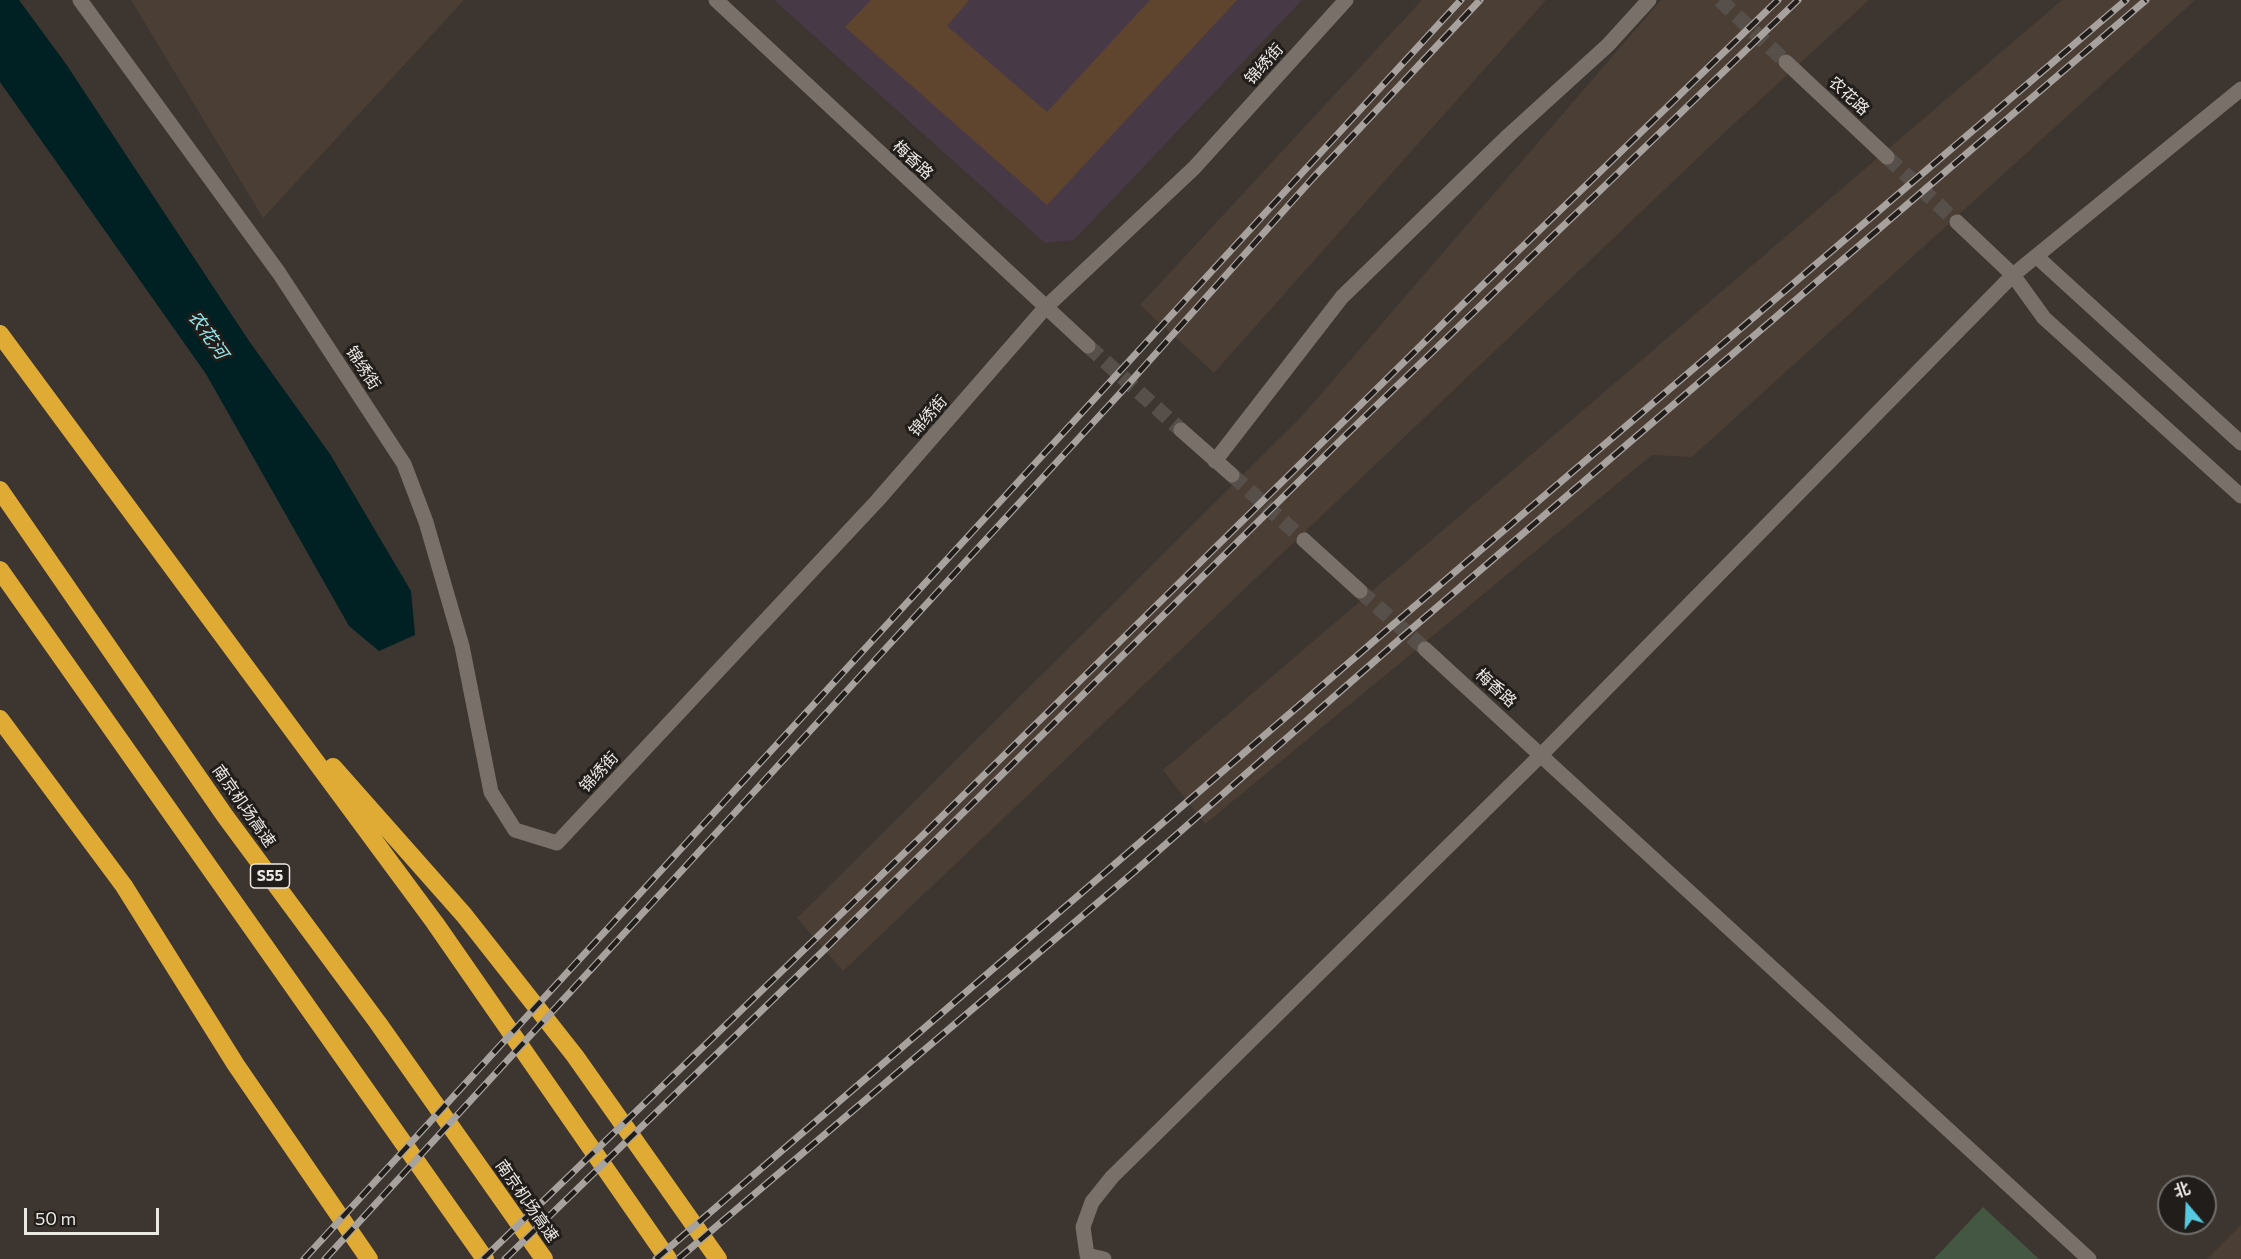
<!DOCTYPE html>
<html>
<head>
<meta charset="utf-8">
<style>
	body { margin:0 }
	#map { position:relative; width:2241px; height:1259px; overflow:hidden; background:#3d352f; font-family:Commissioner,"Noto Sans SC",sans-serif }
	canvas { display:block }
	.north { position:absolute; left:2157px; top:1175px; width:60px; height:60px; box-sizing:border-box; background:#211d1b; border:2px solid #726e6b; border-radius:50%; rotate:341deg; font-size:16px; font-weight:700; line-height:24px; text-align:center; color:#ece8e4 }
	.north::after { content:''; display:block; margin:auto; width:21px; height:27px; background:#55cae0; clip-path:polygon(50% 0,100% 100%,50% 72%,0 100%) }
	.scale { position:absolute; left:24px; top:1208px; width:135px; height:27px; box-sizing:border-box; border:3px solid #ece8e4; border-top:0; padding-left:8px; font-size:18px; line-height:21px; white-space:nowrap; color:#ece8e4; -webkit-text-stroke:4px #211d1b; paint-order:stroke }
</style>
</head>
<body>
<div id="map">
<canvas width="2241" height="1259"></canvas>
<div class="north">北</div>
<div class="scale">50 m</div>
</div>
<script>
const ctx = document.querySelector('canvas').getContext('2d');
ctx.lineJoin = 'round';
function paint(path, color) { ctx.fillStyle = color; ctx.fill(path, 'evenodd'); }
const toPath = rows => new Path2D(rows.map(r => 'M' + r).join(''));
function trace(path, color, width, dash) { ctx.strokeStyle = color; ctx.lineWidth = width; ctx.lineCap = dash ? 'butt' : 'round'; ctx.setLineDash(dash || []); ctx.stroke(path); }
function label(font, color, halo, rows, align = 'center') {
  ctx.font = font + ' Commissioner,"Noto Sans SC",sans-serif'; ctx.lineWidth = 6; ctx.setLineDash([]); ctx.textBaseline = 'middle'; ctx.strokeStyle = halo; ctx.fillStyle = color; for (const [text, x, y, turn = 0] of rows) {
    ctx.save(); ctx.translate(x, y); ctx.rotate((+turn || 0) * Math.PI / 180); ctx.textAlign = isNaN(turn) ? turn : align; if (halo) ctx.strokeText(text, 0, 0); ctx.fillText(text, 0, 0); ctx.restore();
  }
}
paint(toPath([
	[774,0,1302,0,1074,240,1045,243]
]), '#483947');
paint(toPath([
	[131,0,464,0,263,218],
	[1422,0,1546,0,1214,373,1140,305],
	[1661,0,1869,0,1724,133,843,971,797,918,1302,416],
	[2062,0,2195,0,1692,457,1652,455,1205,824,1163,770],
	[2241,1225,2241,1259,2207,1259]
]), '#4b3e35');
paint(toPath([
	[1983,1207,2039,1259,1934,1259]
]), '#435742');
paint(toPath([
	[0,0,19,0,66,64,249,341,330,454,411,591,415,635,379,651,349,626,206,374,0,82]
]), '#002123');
paint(toPath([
	[871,0,969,0,947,26,1047,112,1150,0,1237,0,1047,205,845,27]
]), '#5f452e');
trace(toPath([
	[1720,0,1786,62],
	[1887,157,1957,222],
	[1088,346,1181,430],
	[1232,475,1304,540],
	[1360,591,1425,649]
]), '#57504a', 15, [15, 8]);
trace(toPath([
	[80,0,279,273,404,464,426,522,462,646,491,792,515,830,557,843,877,501,1045,308,1194,168,1346,0],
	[716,0,1088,346],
	[1786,62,1887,157],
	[1957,222,2013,275,2044,318,2241,496],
	[2036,256,2241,443],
	[1181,430,1232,475],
	[1215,461,1342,297,1509,135,1608,45,1649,0],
	[1304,540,1360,591],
	[1425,649,2089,1259],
	[1104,1259,1087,1255,1083,1227,1092,1202,1112,1177,1542,754,2013,275,2241,89]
]), '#787069', 15);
trace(toPath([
	[0,334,435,923,668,1259],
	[0,490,225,816,378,1023,544,1259],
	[0,570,485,1259],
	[0,719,124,886,236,1065,369,1259],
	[333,767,464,915,575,1056,718,1259]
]), '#dfab34', 18);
const rail = toPath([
	[304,1259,1461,0],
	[325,1259,1124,389,1313,178,1480,0],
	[483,1259,923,835,1462,305,1778,0],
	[505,1259,819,955,1345,436,1798,0],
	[656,1259,1388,629,2126,0],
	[678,1259,1134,872,1401,638,2146,0]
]);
trace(rail, '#a8a29e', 7);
trace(rail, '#211d1b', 4.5, [14]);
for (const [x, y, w] of [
	[270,876,39]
]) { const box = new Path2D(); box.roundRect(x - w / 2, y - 12, w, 24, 4.5); ctx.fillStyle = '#211d1b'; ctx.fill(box); trace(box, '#ece8e4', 1.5); }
label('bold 15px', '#ece8e4', null, [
	["S55",270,876]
]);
label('16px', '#ece8e4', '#211d1b', [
	["锦绣街",1264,64,-48],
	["农花路",1849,96,43],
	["梅香路",913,160,43],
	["锦绣街",363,368,57],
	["锦绣街",928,416,-49],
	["梅香路",1496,688,42],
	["锦绣街",599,772,-47],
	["南京机场高速",244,806,55],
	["南京机场高速",527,1201,55]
]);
label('italic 18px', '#96e8ed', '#211d1b', [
	["农花河",208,335,55]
]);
</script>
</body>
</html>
